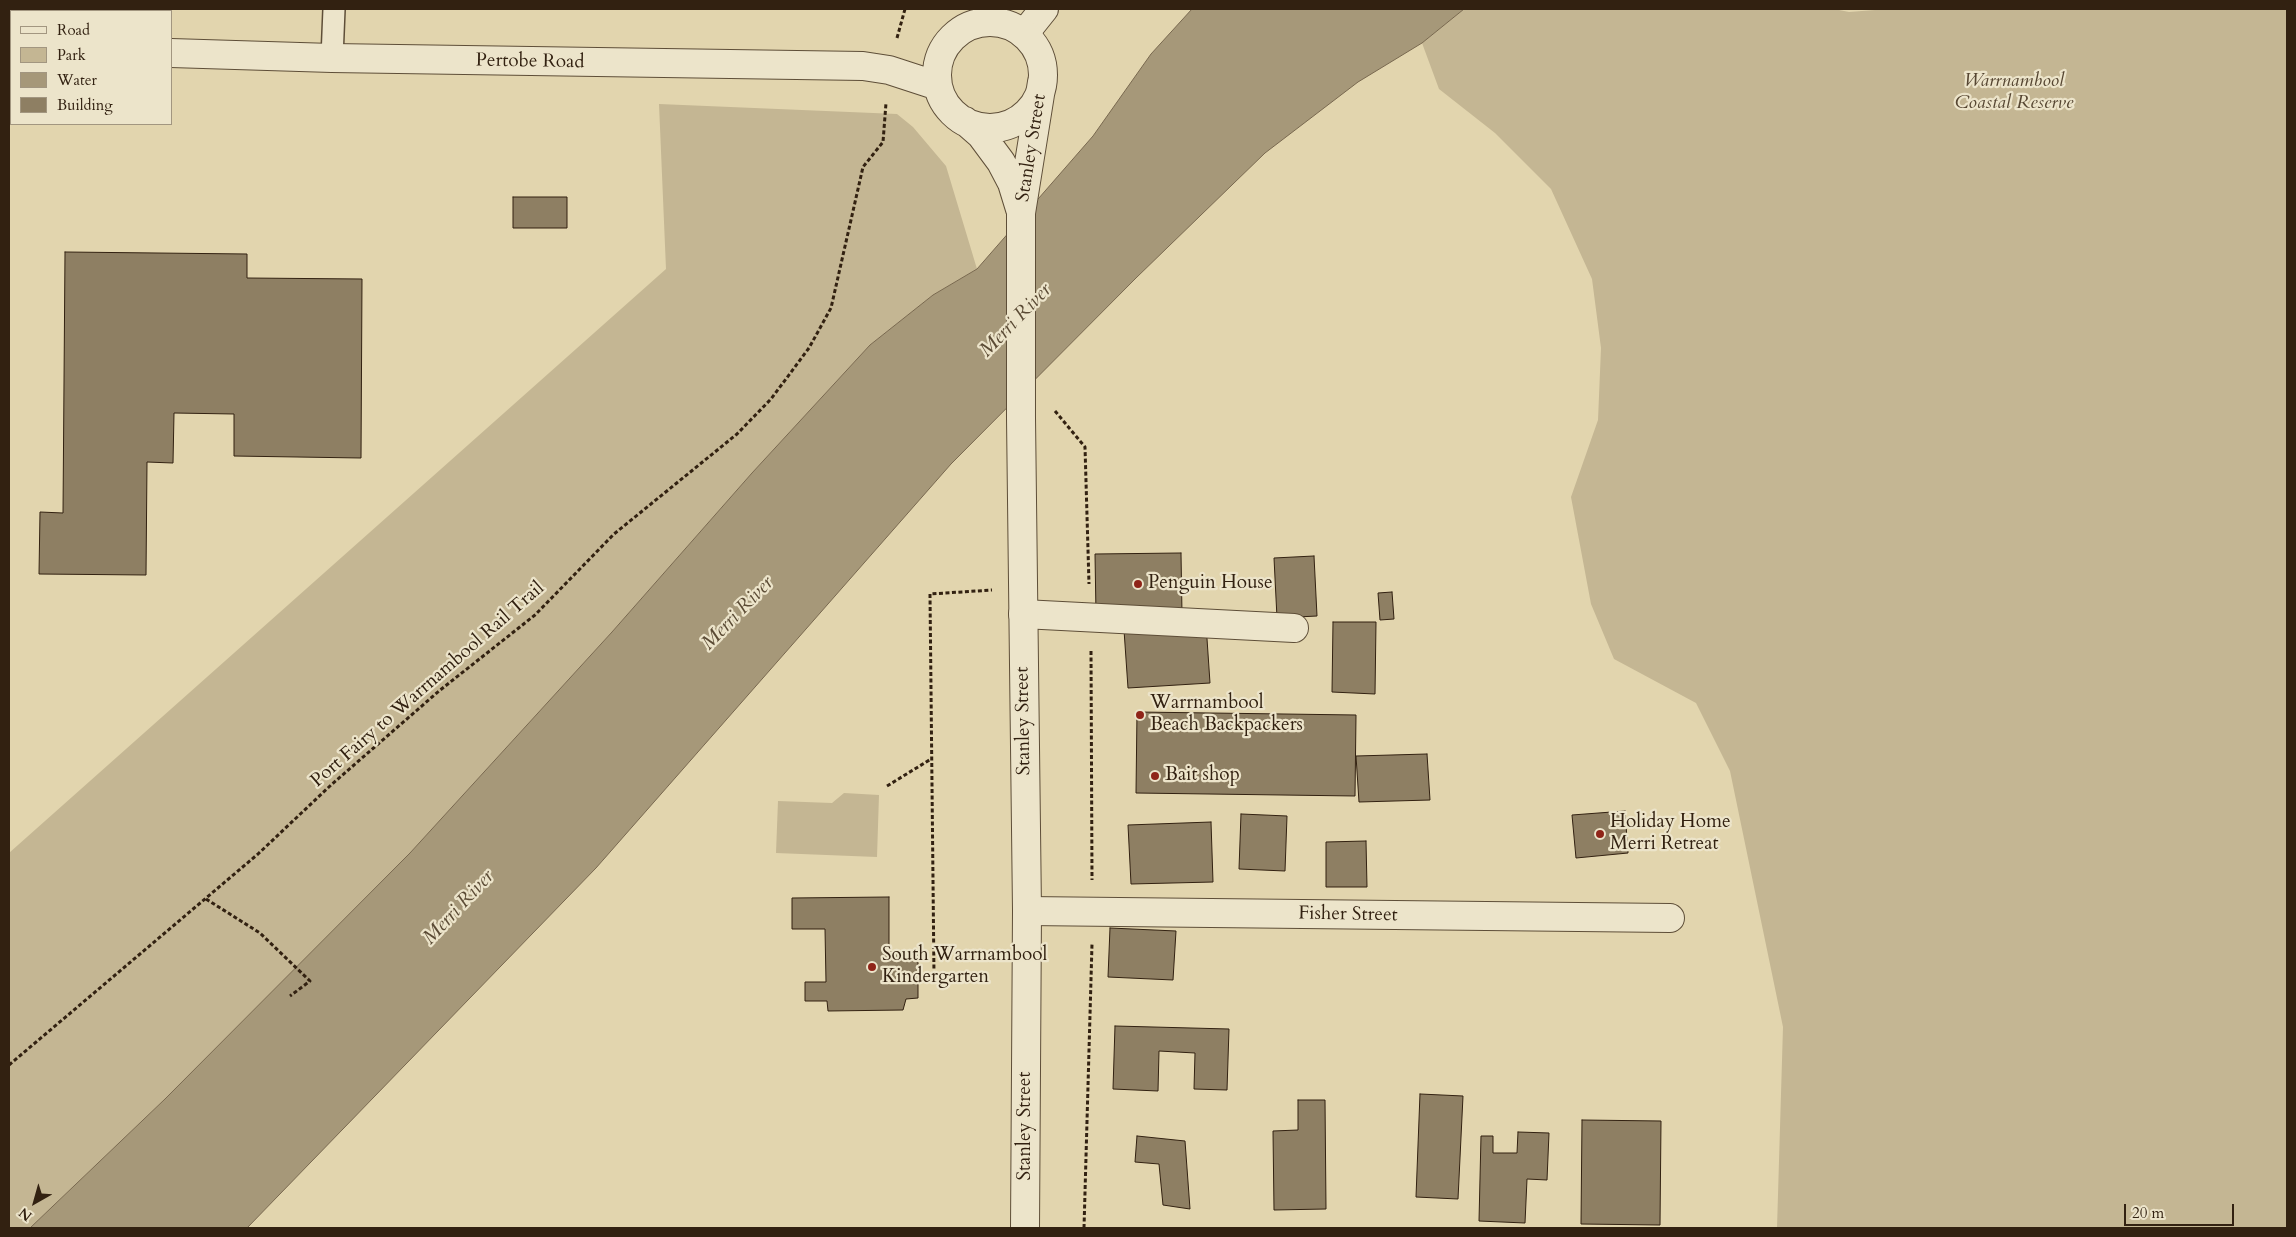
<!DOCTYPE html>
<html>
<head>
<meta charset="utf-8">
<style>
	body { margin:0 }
	#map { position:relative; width:2296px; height:1237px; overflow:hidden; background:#e2d5ae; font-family:Cardo,serif }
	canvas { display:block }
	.frame { position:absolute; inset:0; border:10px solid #322111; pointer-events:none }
	.legend { position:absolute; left:10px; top:10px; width:162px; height:115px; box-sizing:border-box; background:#ece4ca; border:1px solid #a29680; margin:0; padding:6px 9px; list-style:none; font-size:15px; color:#322111 }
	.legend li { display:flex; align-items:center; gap:10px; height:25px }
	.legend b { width:25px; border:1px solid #a29680 }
	.north { position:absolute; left:10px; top:1177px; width:50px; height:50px; -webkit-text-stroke:4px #ece4ca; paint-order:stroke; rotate:218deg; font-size:14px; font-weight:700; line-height:20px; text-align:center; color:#322111 }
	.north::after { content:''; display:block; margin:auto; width:18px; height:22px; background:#322111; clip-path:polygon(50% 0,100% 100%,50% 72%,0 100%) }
	.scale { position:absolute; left:2124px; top:1204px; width:110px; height:22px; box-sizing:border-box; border:2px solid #322111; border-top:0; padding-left:6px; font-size:15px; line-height:18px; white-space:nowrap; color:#322111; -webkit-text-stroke:4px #ece4ca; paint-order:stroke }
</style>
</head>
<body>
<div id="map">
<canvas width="2296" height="1237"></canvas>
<div class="frame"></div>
<ul class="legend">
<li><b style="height:6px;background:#ece4ca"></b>Road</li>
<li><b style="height:14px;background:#c4b693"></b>Park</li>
<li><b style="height:14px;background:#a69879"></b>Water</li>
<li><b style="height:14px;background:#8e7f63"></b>Building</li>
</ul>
<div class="north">N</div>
<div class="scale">20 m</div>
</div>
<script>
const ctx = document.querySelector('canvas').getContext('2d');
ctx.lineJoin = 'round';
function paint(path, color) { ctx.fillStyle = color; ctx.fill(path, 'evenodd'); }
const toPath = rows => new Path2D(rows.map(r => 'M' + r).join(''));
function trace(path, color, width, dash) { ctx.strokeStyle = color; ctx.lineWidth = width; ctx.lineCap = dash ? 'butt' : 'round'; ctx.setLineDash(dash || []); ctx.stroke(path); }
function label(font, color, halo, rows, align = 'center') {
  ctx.font = font + ' Cardo,serif'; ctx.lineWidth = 4.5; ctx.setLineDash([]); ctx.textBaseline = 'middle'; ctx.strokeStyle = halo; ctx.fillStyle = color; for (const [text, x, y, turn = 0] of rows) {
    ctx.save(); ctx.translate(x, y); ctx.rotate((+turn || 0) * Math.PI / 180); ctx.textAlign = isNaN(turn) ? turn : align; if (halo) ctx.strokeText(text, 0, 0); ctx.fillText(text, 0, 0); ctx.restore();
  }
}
paint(toPath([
	[1464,9,1834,9,1849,12,1888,9,2287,9,2287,1228,1777,1228,1783,1027,1730,771,1696,703,1614,659,1591,604,1571,497,1598,420,1601,348,1592,279,1551,189,1495,133,1439,89,1422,43],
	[659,104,897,114,913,127,946,166,977,269,933,295,870,345,752,473,612,632,410,853,165,1099,30,1228,9,1228,9,853,666,269],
	[844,793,879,795,877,857,776,853,778,801,832,803]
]), '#c4b693');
const water = toPath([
	[1192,9,1464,9,1422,43,1358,82,1265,153,1136,278,951,464,596,868,247,1228,30,1228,165,1099,410,853,612,632,752,473,870,345,933,295,977,269,1093,136,1151,54,1192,9]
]);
paint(water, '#a69879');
trace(water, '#78684f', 1);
const building = toPath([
	[513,197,567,197,567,228,513,228,513,197],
	[65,252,247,254,247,278,362,279,361,458,234,456,234,414,174,413,173,463,147,462,146,575,39,574,40,512,63,513,65,252],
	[1181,553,1182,614,1096,614,1095,554,1181,553],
	[1314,556,1317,616,1277,618,1274,558,1314,556],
	[1392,592,1394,619,1380,620,1378,593,1392,592],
	[1333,622,1376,622,1375,694,1332,692,1333,622],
	[1206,624,1210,683,1128,688,1124,630,1206,624],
	[1137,712,1356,715,1355,796,1136,793,1137,712],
	[1427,754,1430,800,1359,802,1356,756,1427,754],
	[1625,811,1628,853,1576,858,1572,815,1625,811],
	[1241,814,1287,816,1285,871,1239,869,1241,814],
	[1211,822,1213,882,1131,884,1128,825,1211,822],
	[1366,841,1367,887,1326,887,1326,842,1366,841],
	[889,897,889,952,918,952,918,998,906,999,903,1010,828,1011,827,1001,805,1001,805,982,826,982,825,929,792,929,792,898,889,897],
	[1110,928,1176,931,1173,980,1108,977,1110,928],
	[1115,1026,1229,1029,1227,1090,1194,1089,1195,1053,1159,1051,1158,1091,1113,1089,1115,1026],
	[1420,1094,1463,1096,1458,1199,1416,1197,1420,1094],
	[1298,1100,1325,1100,1326,1209,1274,1210,1273,1131,1298,1130,1298,1100],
	[1582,1120,1661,1121,1660,1225,1581,1224,1582,1120],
	[1518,1132,1549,1133,1547,1180,1527,1179,1525,1223,1479,1221,1481,1136,1493,1136,1493,1153,1517,1153,1518,1132],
	[1137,1136,1185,1141,1190,1209,1163,1205,1159,1164,1135,1162,1137,1136]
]);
paint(building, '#8e7f63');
trace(building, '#322111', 1);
const service = toPath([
	[332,58,334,9]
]);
const minor = toPath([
	[1024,34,1044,9],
	[1023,614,1294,628],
	[1027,911,1670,918]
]);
const tertiary = toPath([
	'937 75a53 53 0 1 1 106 0a53 53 0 1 1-106 0Z',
	[9,48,11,48],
	[171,53,332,58,863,66,889,70,938,86],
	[965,121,981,135,1001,162,1012,183,1020,209],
	[1025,1228,1027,911,1021,418,1021,213,1042,82]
]);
trace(service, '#5e4e38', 24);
trace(minor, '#5e4e38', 30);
trace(tertiary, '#5e4e38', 30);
trace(toPath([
	[968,26,984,9],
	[897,38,905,9],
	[1055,411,1085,447,1089,584],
	[1091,651,1092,880],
	[887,786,931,759],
	[206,899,260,933,310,981,290,996],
	[934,975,930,594,992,590],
	[9,1065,258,854,331,785,439,691,535,615,614,534,737,434,771,399,809,348,831,308,863,167,883,142,886,103],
	[1084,1228,1092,944]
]), '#322111', 3, [4, 2.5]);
trace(service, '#ece4ca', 21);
trace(minor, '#ece4ca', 28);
trace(tertiary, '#ece4ca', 28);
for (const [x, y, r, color] of [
	[1138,584,5,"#8f2418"],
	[1140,715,5,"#8f2418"],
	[1155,776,5,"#8f2418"],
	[1600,834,5,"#8f2418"],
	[872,967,5,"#8f2418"]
]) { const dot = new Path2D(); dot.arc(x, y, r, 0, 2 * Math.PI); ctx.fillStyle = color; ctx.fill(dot); trace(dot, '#ece4ca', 2); }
label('19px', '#322111', '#ece4ca', [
	["Pertobe Road",530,62,1],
	["Stanley Street",1032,148,-81],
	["Port Fairy to Warrnambool Rail Trail",428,685,-41],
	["Stanley Street",1024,721,-91],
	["Fisher Street",1348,915,1],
	["Stanley Street",1026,1126,-90]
]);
label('italic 19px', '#564632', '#ece4ca', [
	["Warrnambool",2014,82],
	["Coastal Reserve",2014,104]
]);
label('19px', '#322111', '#ece4ca', [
	["Penguin House",1148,584],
	["Warrnambool",1150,704],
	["Beach Backpackers",1150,726],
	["Bait shop",1165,776],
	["Holiday Home",1610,823],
	["Merri Retreat",1610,845],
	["South Warrnambool",882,956],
	["Kindergarten",882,978]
], 'left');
label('italic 20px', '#5b4b35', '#ece4ca', [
	["Merri River",1016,321,-46],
	["Merri River",738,614,-46],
	["Merri River",459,908,-47]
]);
</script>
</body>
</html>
